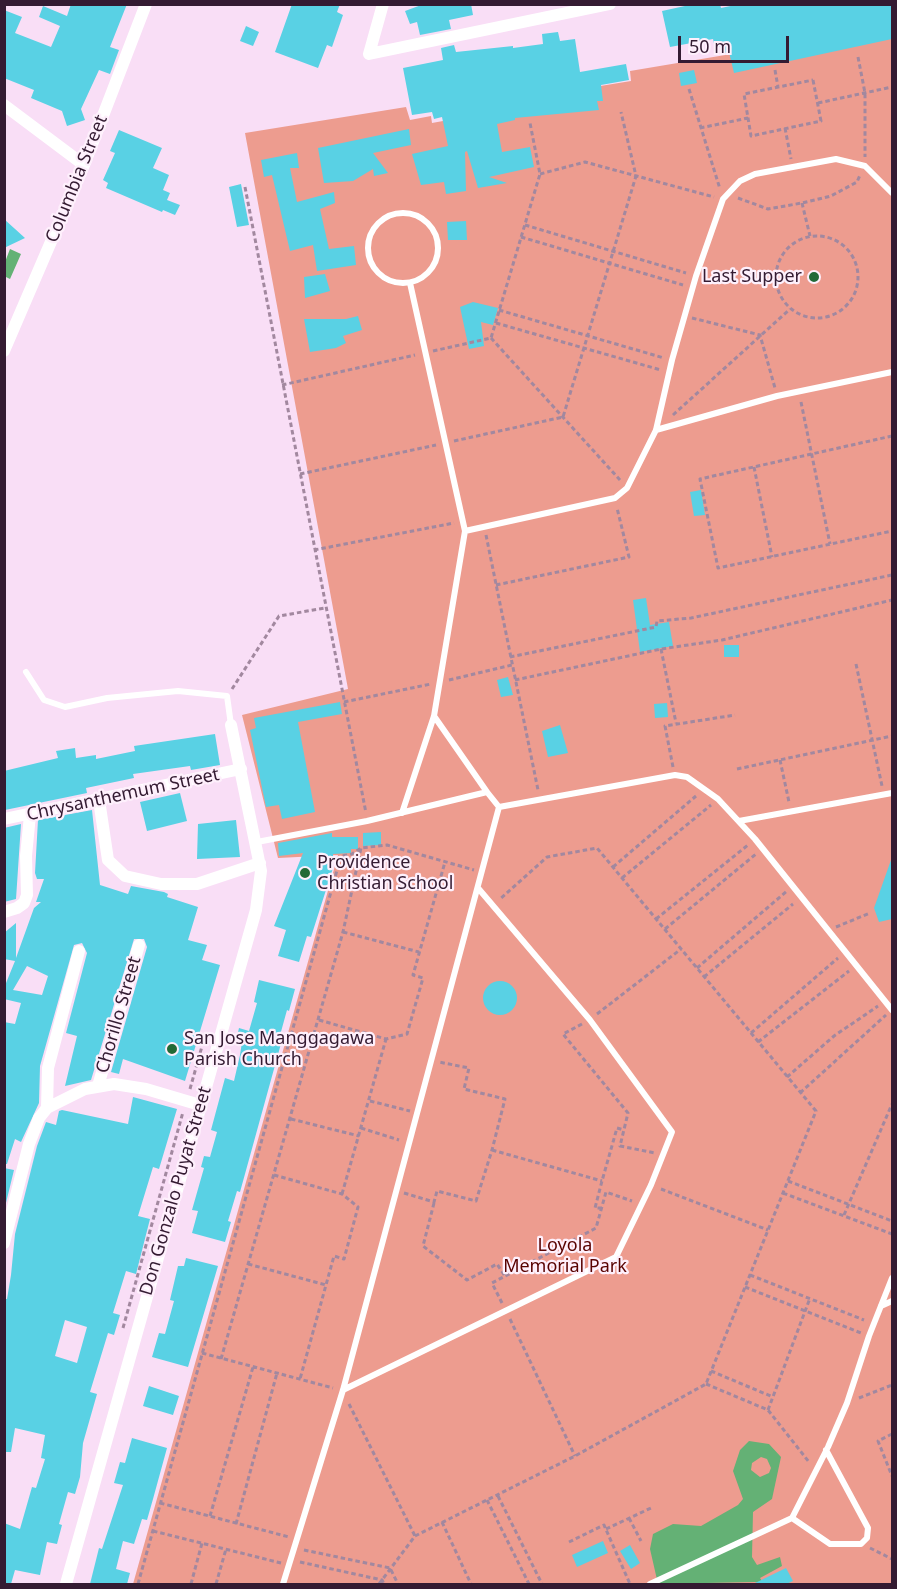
<!DOCTYPE html>
<html>
<head>
<meta charset="utf-8">
<style>
	body { margin:0 }
	#map { position:relative; width:897px; height:1589px; overflow:hidden; background:#f9def6; font-family:"Noto Sans",sans-serif }
	canvas { display:block }
	.frame { position:absolute; inset:0; border:6px solid #341b32; pointer-events:none }
	.scale { position:absolute; left:678px; top:36px; width:111px; height:27px; box-sizing:border-box; border:3px solid #341b32; border-top:0; padding-left:8px; font-size:18px; line-height:21px; white-space:nowrap; color:#341b32; -webkit-text-stroke:4px #fef0fc; paint-order:stroke }
</style>
</head>
<body>
<div id="map">
<canvas width="897" height="1589"></canvas>
<div class="frame"></div>
<div class="scale">50 m</div>
</div>
<script>
const ctx = document.querySelector('canvas').getContext('2d');
ctx.lineJoin = 'round';
function paint(path, color) { ctx.fillStyle = color; ctx.fill(path, 'evenodd'); }
const toPath = rows => new Path2D(rows.map(r => 'M' + r).join(''));
function trace(path, color, width, dash) { ctx.strokeStyle = color; ctx.lineWidth = width; ctx.lineCap = dash ? 'butt' : 'round'; ctx.setLineDash(dash || []); ctx.stroke(path); }
function label(font, color, halo, rows, align = 'center') {
  ctx.font = font + ' "Noto Sans",sans-serif'; ctx.lineWidth = 4.5; ctx.setLineDash([]); ctx.textBaseline = 'middle'; ctx.strokeStyle = halo; ctx.fillStyle = color; for (const [text, x, y, turn = 0] of rows) {
    ctx.save(); ctx.translate(x, y); ctx.rotate((+turn || 0) * Math.PI / 180); ctx.textAlign = isNaN(turn) ? turn : align; if (halo) ctx.strokeText(text, 0, 0); ctx.fillText(text, 0, 0); ctx.restore();
  }
}
paint(toPath([
	[892,27,892,1584,133,1584,338,855,278,858,242,715,348,689,245,133,406,107,410,120,431,116,432,123,454,119,453,110,631,81,630,71]
]), '#ed9c8f');
paint(toPath([
	[10,249,21,254,10,279,4,276,5,262],
	[749,1441,769,1444,781,1457,772,1499,753,1512,752,1557,757,1565,780,1557,782,1566,760,1578,764,1584,755,1582,658,1584,650,1549,653,1534,673,1524,701,1526,738,1505,743,1499,733,1471,740,1450],
	[761,1457,767,1459,771,1468,769,1473,760,1477,751,1470,752,1463]
]), '#64b175');
paint(toPath([
	[71,4,127,4,110,47,119,50,110,74,99,70,81,109,85,120,67,126,62,111,31,98,34,90,4,78,4,10,22,17,15,33,51,47,60,26,39,17,43,6,67,16],
	[292,4,340,4,337,12,343,15,332,47,327,45,318,68,275,52],
	[424,4,471,4,473,15,449,20,451,29,420,35,417,22,410,24,405,11],
	[694,4,720,4,721,8,740,4,892,4,892,39,734,73,729,52,724,53,723,46,715,48,713,39,670,47,662,11],
	[246,26,259,32,253,46,240,41],
	[558,32,560,41,575,39,580,72,626,64,629,80,601,85,603,101,597,101,599,110,515,118,515,120,497,124,502,152,530,147,534,167,489,177,507,183,478,188,467,151,465,152,466,191,446,194,444,182,421,185,412,154,448,146,442,117,434,119,432,112,412,115,403,68,443,60,441,48,454,45,456,52,513,46,513,48,543,44,542,34],
	[694,70,697,83,681,86,679,73],
	[409,129,411,145,373,153,388,173,374,176,373,169,353,181,324,183,318,148],
	[119,130,162,148,153,168,169,175,163,190,170,193,167,200,180,205,175,215,163,210,162,212,106,188,108,183,103,180,115,153,110,151],
	[297,153,299,168,290,168,297,202,334,192,335,203,320,209,329,249,354,246,356,265,317,271,313,245,290,251,272,175,264,177,261,160],
	[241,184,249,225,237,227,229,187],
	[4,219,25,238,4,248],
	[466,221,467,240,448,240,447,222],
	[325,274,330,291,305,298,304,277],
	[473,302,498,308,493,325,481,322,484,346,469,349,460,307],
	[358,316,362,330,343,336,346,343,336,348,310,352,304,319,346,319],
	[701,490,705,515,694,516,690,492],
	[646,598,650,625,669,622,673,646,640,652,633,600],
	[724,645,739,645,739,657,724,657],
	[508,677,513,695,501,697,497,680],
	[340,702,342,714,298,722,315,812,282,819,279,805,266,807,250,730,256,728,254,718],
	[667,703,668,717,655,718,654,704],
	[560,725,568,753,548,757,542,731],
	[215,734,220,765,191,770,190,766,133,774,134,778,86,788,87,793,5,810,4,771,58,758,56,751,75,748,76,758,96,755,96,759,135,751,134,746],
	[180,793,187,821,147,831,140,802],
	[92,810,100,885,128,894,131,886,164,892,168,894,167,897,198,907,188,940,207,945,202,960,220,965,185,1081,123,1059,119,1074,111,1072,147,947,144,939,134,939,91,1080,65,1086,77,1036,66,1033,87,953,82,943,74,945,40,1066,39,1103,21,1142,15,1139,7,1164,4,1164,4,1022,15,1024,21,1003,4,999,4,988,15,961,4,959,4,933,16,923,16,958,34,908,41,902,36,902,44,879,37,879,35,873,38,820],
	[27,966,48,976,42,995,13,990],
	[236,820,240,857,197,859,198,824],
	[21,824,16,899,4,902,4,828],
	[381,832,381,845,363,846,363,833],
	[332,833,332,837,358,837,358,849,351,849,351,853,333,854,333,868,311,937,307,936,299,962,278,956,286,930,274,926,303,853,279,856,278,843],
	[891,860,892,919,879,922,874,908],
	[259,980,295,989,289,1011,287,1010,279,1039,282,1040,240,1192,237,1191,228,1221,231,1222,225,1242,192,1233,198,1211,192,1210,204,1168,201,1167,204,1156,210,1157,217,1132,211,1130,225,1078,234,1081,240,1055,242,1042,236,1041,239,1028,249,1031,257,1003,254,1002],
	'483 998a17 17 0 1 1 34 0a17 17 0 1 1-34 0Z',
	[133,1097,177,1109,159,1169,153,1167,138,1216,150,1219,136,1274,126,1271,113,1313,120,1315,114,1335,108,1333,90,1392,97,1394,83,1443,80,1477,75,1494,68,1492,59,1524,62,1525,57,1544,47,1542,40,1575,15,1570,11,1584,4,1584,4,1523,20,1529,32,1487,36,1488,45,1459,41,1458,45,1435,15,1428,11,1452,4,1452,4,1299,7,1299,11,1275,15,1234,37,1146,46,1122,56,1125,59,1111,62,1110,128,1124],
	[65,1320,87,1327,77,1363,55,1356],
	[4,1168,14,1170,5,1207,4,1207],
	[186,1258,218,1266,188,1367,152,1357,159,1333,165,1334,174,1301,170,1300,178,1266,184,1266],
	[149,1386,179,1396,173,1415,143,1406],
	[132,1438,167,1448,153,1499,147,1520,142,1519,134,1544,123,1541,116,1569,130,1573,127,1584,90,1584,99,1548,102,1549,123,1485,114,1483,120,1462,125,1463],
	[603,1541,608,1553,577,1567,572,1555],
	[630,1545,640,1563,631,1569,620,1551],
	[786,1568,793,1581,786,1584,753,1584]
]), '#59d1e4');
trace(toPath([
	[858,57,865,93,865,157],
	[775,70,778,87],
	[813,80,821,121,751,136,744,94,813,80],
	[689,89,720,189],
	[818,103,892,87],
	[700,128,748,118],
	[785,128,791,159],
	[540,174,585,162,714,197],
	[245,187,366,813],
	[738,198,768,209,802,203,831,196,857,182,860,175],
	[802,203,810,236],
	[525,225,686,273],
	'776 277a41 41 0 1 1 82 0a41 41 0 1 1-82 0Z',
	[521,237,683,285],
	[499,310,664,358],
	[692,318,760,335,775,388],
	[496,323,661,370],
	[491,338,620,480],
	[433,351,491,338,540,174,530,123],
	[282,385,415,355],
	[801,402,830,544],
	[673,415,790,309],
	[892,436,700,479,718,568,892,531],
	[454,441,563,417,636,176,621,112],
	[754,467,772,557],
	[300,474,436,445],
	[486,535,538,790],
	[314,550,454,523],
	[496,585,629,557,617,508],
	[661,649,676,723],
	[510,657,656,627,657,621,691,618,892,575],
	[856,664,882,786],
	[449,680,512,665],
	[515,680,661,649,722,640,892,600],
	[232,689,279,616,325,608],
	[344,702,431,684],
	[780,760,789,802],
	[673,767,665,726,735,715],
	[737,769,892,736],
	[613,867,696,796],
	[622,878,711,805],
	[656,919,748,845],
	[836,927,870,913],
	[665,929,756,854],
	[343,932,419,952],
	[697,968,787,891],
	[704,977,793,904],
	[597,1014,681,949],
	[319,1020,386,1039,407,1034,423,978,413,975,445,862],
	[582,1024,563,1034,628,1113,620,1146,655,1153],
	[751,1033,838,958],
	[758,1042,849,971],
	[787,1077,834,1036,878,1006],
	[190,1089,206,1032],
	[800,1093,886,1015],
	[370,1101,410,1111],
	[291,1119,359,1136],
	[361,1128,399,1140],
	[492,1150,602,1181],
	[274,1175,342,1194,358,1207,344,1259,334,1256,300,1379],
	[788,1181,892,1221],
	[661,1189,768,1230],
	[404,1193,434,1202,437,1191,476,1201,492,1150,505,1099,464,1089,469,1068,439,1062],
	[783,1193,892,1234],
	[342,1194,386,1039],
	[434,1203,423,1246,467,1280,497,1264,505,1276],
	[602,1208,595,1208,602,1181,617,1128,624,1130],
	[844,1215,892,1104],
	[248,1264,326,1285],
	[750,1275,864,1320],
	[745,1287,861,1333],
	[502,1303,492,1283,596,1228,606,1192,632,1201],
	[510,1319,575,1456],
	[123,1328,183,1112],
	[202,1353,333,1388],
	[221,1359,343,932,361,848],
	[711,1371,773,1397],
	[706,1384,768,1410,809,1462],
	[859,1398,892,1385],
	[349,1404,415,1536],
	[768,1410,810,1298],
	[892,1434,878,1441,892,1476],
	[498,1496,542,1584],
	[487,1500,529,1584],
	[160,1503,289,1537],
	[210,1516,253,1367],
	[629,1518,641,1541],
	[442,1522,471,1584],
	[236,1524,277,1373],
	[606,1529,651,1508],
	[153,1531,281,1563],
	[569,1542,604,1525,630,1584],
	[870,1548,892,1559],
	[304,1550,390,1568,398,1584],
	[300,1562,382,1580,384,1584],
	[138,1584,341,856,352,854,361,848,387,845,474,870],
	[191,1584,202,1543],
	[216,1584,226,1549],
	[379,1584,415,1536,575,1456,706,1384,816,1111,597,848,547,857,500,899]
]), '#a2889f', 3, [4.5, 3]);
trace(toPath([
	'368 248a35 35 0 1 1 70 0a35 35 0 1 1-70 0Z',
	[656,430,777,396,892,372],
	[465,531,615,498,627,488,656,430,672,360,696,276,723,199,740,181,755,174,836,159,865,166,892,193],
	[26,672,44,700,65,707,107,698,178,691,227,696,231,725],
	[434,716,487,792],
	[402,813,434,716,465,531,410,283],
	[739,821,892,793],
	[257,842,367,821,487,792,499,807,675,775,687,777,718,799,755,839,892,1010],
	[881,1306,892,1301],
	[343,1390,616,1257,651,1185,672,1132,590,1020,478,888],
	[792,1518,830,1544,861,1544,867,1538,868,1528,826,1450],
	[283,1584,343,1390,499,807],
	[650,1584,792,1518,828,1447,847,1403,869,1336,892,1278]
]), '#fff', 6);
trace(toPath([
	[383,4,369,54,610,4],
	[4,105,84,165],
	[4,351,84,165,146,4],
	[99,800,108,860,125,876,161,884,197,884,260,863],
	[4,819,241,769],
	[4,912,17,908,24,903,27,895,26,856,30,815],
	[98,1086,139,945],
	[47,1108,48,1068,79,951],
	[4,1243,29,1144,39,1118,47,1108,85,1089,114,1084,146,1089,200,1105],
	[66,1584,256,910,261,871,231,725]
]), '#fff', 12);
for (const [x, y, r, color] of [
	[814,277,6,"#216a37"],
	[305,873,6,"#216a37"],
	[172,1049,6,"#216a37"]
]) { const dot = new Path2D(); dot.arc(x, y, r, 0, 2 * Math.PI); ctx.fillStyle = color; ctx.fill(dot); trace(dot, '#fef0fc', 2); }
label('18px', '#341b32', '#fef0fc', [
	["Columbia Street",77,179,-68],
	["Chrysanthemum Street",123,795,-12],
	["Chorillo Street",119,1015,-74],
	["Don Gonzalo Puyat Street",176,1191,-74]
]);
label('18px', '#341b32', '#fef0fc', [
	["Last Supper",802,277,"right"],
	["Providence",317,863],
	["Christian School",317,884],
	["San Jose Manggagawa",184,1039],
	["Parish Church",184,1060]
], 'left');
label('18px', '#590200', '#fef0fc', [
	["Loyola",565,1246],
	["Memorial Park",565,1267]
]);
</script>
</body>
</html>
